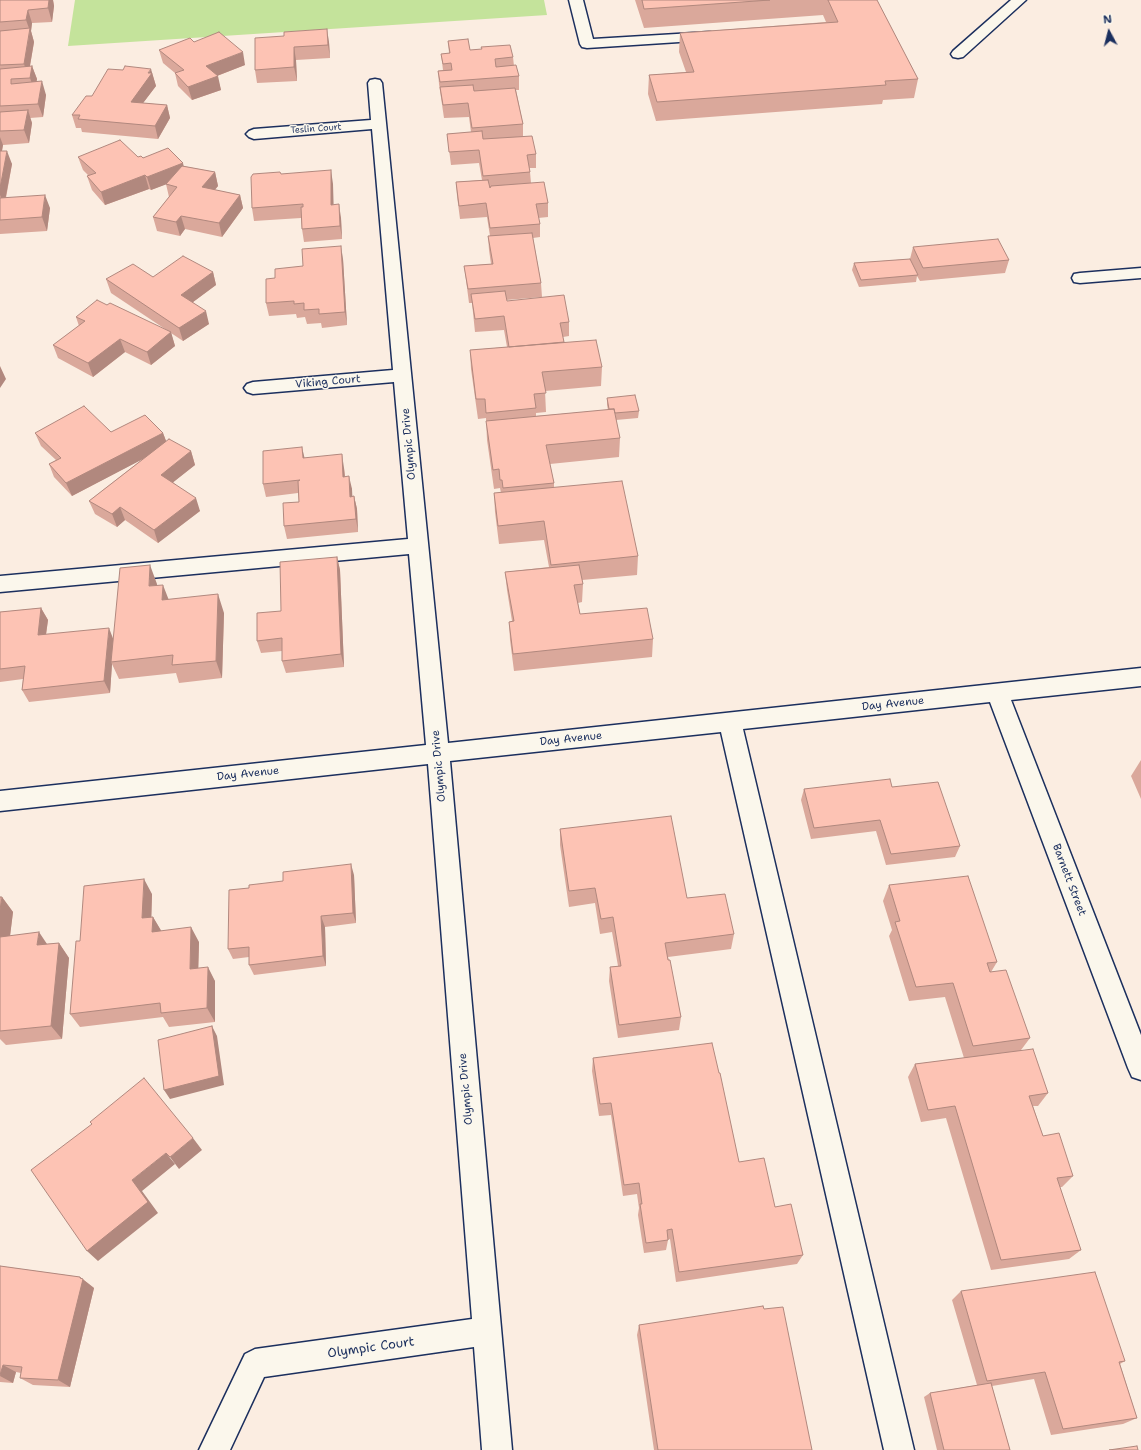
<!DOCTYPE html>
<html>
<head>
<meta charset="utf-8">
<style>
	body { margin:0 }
	#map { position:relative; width:1141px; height:1450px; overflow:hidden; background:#fbede1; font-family:"Shantell Sans",sans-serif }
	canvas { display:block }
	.north { position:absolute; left:1089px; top:12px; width:40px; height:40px; -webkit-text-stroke:3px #fbf7ec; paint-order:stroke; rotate:353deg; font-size:11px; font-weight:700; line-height:16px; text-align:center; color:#1b2f5e }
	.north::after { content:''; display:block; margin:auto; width:14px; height:18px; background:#1b2f5e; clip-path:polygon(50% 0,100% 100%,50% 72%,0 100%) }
</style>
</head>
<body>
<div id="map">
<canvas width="1141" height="1450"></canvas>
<div class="north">N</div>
</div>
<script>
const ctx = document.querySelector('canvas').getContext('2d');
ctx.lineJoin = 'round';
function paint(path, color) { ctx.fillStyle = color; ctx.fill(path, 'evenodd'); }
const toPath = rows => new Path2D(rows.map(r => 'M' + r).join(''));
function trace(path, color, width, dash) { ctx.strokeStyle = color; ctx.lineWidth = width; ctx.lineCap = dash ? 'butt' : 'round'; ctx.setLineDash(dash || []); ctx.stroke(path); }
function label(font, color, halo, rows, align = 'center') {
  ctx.font = font + ' "Shantell Sans",sans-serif'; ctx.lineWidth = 3; ctx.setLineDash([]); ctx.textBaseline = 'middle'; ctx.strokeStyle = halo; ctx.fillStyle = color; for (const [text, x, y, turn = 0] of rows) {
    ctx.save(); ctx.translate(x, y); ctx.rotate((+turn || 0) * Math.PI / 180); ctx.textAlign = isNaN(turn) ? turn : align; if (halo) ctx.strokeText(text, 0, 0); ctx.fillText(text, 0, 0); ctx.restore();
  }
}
paint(toPath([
	[75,0,544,0,547,15,68,46]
]), '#c4e39b');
const minor = toPath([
	[569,0,583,0,593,39,710,32,715,33,717,36,715,39,710,40,587,48,582,47,580,44,569,0],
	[1011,0,1026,0,963,57,958,58,953,57,951,54,953,51,1011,0],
	[375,79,380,80,382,83,448,743,1141,668,1141,686,1011,700,1141,1035,1141,1080,1132,1077,1128,1068,990,702,743,729,914,1450,884,1450,721,732,450,761,512,1450,482,1450,474,1347,264,1377,230,1450,199,1450,245,1354,255,1349,472,1319,428,764,0,811,0,791,426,745,409,554,0,592,0,576,408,539,394,382,253,394,247,392,244,388,247,384,253,382,393,370,372,129,254,139,249,137,246,134,249,131,254,129,371,120,368,83,370,80,375,79],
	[1141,268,1141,278,1080,283,1074,282,1072,278,1074,274,1080,273,1141,268]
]);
trace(minor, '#1b2f5e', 3);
paint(minor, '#fbf7ec');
paint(toPath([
	[0,0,53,0,54,6,52,22,32,23,31,31,34,42,30,66,32,66,37,79,36,82,46,95,43,117,30,118,32,123,29,143,3,145,2,151,12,164,6,198,50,208,47,231,0,234],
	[635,0,877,0,918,79,914,98,883,100,882,104,656,121,648,94,649,75,686,72,679,52,680,33,826,22,823,15,644,28],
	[255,38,329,42,330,58,296,60,297,81,257,83,255,70],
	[448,41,470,50,513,57,514,66,519,76,519,90,516,90,523,124,523,137,536,154,536,168,529,168,530,172,531,183,548,203,548,217,538,218,540,224,540,237,533,238,541,283,542,297,506,300,507,301,569,322,569,336,563,337,564,342,602,367,601,386,545,391,546,412,536,413,536,416,608,410,607,405,607,398,639,411,638,418,616,420,620,438,619,457,550,464,554,483,554,488,638,556,637,575,582,580,583,584,582,602,578,603,580,614,653,639,652,657,514,671,510,640,509,622,512,621,507,590,505,572,549,567,544,540,499,544,495,512,494,493,501,493,500,488,494,489,487,440,486,418,478,419,471,369,470,350,507,347,504,330,475,332,472,303,469,303,466,280,464,266,491,264,489,250,488,236,490,236,487,217,460,219,457,196,456,182,482,180,479,163,451,165,447,134,471,132,469,117,444,118,439,84,438,71,443,70,441,54,449,53],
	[194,42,245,65,217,76,221,90,192,100,178,86,175,73,163,63,159,50],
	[152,73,156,86,143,103,167,105,170,118,158,139,82,132,81,128,76,128,72,115,92,96],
	[78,157,138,157,183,163,183,166,215,172,218,186,215,190,240,195,243,208,222,237,185,229,180,236,157,231,153,217,169,197,166,184,151,190,149,189,105,205,92,190,87,176,89,176,83,170],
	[281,174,333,184,333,205,341,218,342,239,304,242,302,229,301,218,254,221,252,208],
	[913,247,1009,260,1005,273,920,281,917,276,916,282,859,287,852,270,854,263,910,259],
	[343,259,347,325,322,328,321,323,307,324,305,317,297,318,296,314,269,316,266,303,275,278,303,266],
	[213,272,216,285,193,302,209,324,183,341,171,333,175,346,151,365,125,352,93,377,58,358,53,345,79,326,76,317,168,331,111,293,106,279,153,277],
	[111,432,163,433,166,441,191,451,195,465,173,482,200,511,158,543,125,520,117,527,95,514,89,501,144,458,72,496,54,477,49,464,56,460,41,446,35,433],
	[305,458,344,468,345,476,352,489,352,497,354,496,357,509,358,532,287,539,284,526,299,502,298,493,266,497,263,484],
	[337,557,340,570,344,667,286,673,282,661,282,651,261,653,257,641,281,611],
	[157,584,157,585,168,599,224,613,222,678,179,683,176,673,119,679,112,664,110,693,29,702,22,690,23,679,0,682,0,612,41,608,48,620,46,635,113,639],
	[1141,760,1141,799,1131,776],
	[892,787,960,846,955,857,886,865,876,831,811,839,801,800,804,789],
	[560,829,687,898,734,934,731,949,668,957,681,1017,679,1030,618,1038,609,981,610,967,618,966,612,932,600,934,595,903,569,907,560,845],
	[354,875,356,923,325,927,326,966,254,975,249,965,249,957,233,959,228,949,249,888],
	[889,885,997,962,991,972,1030,1038,1021,1050,1048,1093,1038,1106,1033,1106,1043,1136,1073,1176,1062,1187,1060,1187,1081,1250,1069,1259,991,1270,946,1118,921,1122,908,1077,915,1064,964,1058,945,997,909,1001,889,936,892,930,883,901],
	[152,894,151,917,153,917,161,931,199,942,198,968,215,981,215,1022,169,1027,163,1017,80,1027,70,1014,80,941],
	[0,897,2,897,13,912,10,936,47,944,59,943,69,958,62,1039,6,1045,0,1039],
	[593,1058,719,1073,739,1162,775,1207,803,1255,797,1264,676,1282,670,1239,668,1240,666,1250,644,1253,638,1215,639,1208,637,1194,623,1196,611,1115,599,1116,592,1071],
	[0,1266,80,1277,94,1288,70,1387,33,1385,20,1378,21,1373,16,1372,13,1383,0,1382],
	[961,1291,1125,1361,1120,1364,1137,1418,1123,1424,1051,1435,1034,1379,992,1386,1010,1450,937,1450,924,1397,930,1393,977,1385,952,1300],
	[764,1309,812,1450,654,1450,637,1335,639,1325]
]), '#daa89b');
paint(toPath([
	[49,0,53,0,54,6,52,22,48,8],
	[28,10,32,23,31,31,34,42,28,77,24,64,30,31,26,20],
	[327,29,329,42,330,58,328,45],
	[294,47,296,60,297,81,294,67],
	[243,52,245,65,209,79,206,66],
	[32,66,37,79,35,92,30,78],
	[151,69,156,86,134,115,131,102],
	[218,76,221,90,192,100,188,87],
	[42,81,46,95,43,117,38,104],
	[167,105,170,118,158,139,155,126],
	[28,110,32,123,29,143,24,130],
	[0,137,3,145,0,161],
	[7,151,12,164,4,206,0,195,0,188],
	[183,163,186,177,151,190,147,177],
	[331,170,333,184,334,218,331,205],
	[215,172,218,186,205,201,202,187],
	[145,175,149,189,105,205,101,192],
	[45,195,50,208,47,231,42,217],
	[240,195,243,208,222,237,219,223],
	[339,204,341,218,342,239,340,226],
	[181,216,185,229,180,236,176,222],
	[341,246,343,259,347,325,345,312],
	[213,272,216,285,185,308,181,295],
	[206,311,209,324,183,341,179,328],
	[171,332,175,346,151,365,147,352],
	[120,339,125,352,93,377,88,363],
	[0,366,6,379,0,388],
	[163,433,168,446,72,496,66,483],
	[302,447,305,460,303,458],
	[191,451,195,465,166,488,161,475],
	[342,454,344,468,346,490,343,477],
	[349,476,352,489,353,510,350,497],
	[354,496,357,509,358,532,356,519],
	[196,498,200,511,158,543,154,530],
	[120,507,125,520,117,527,112,514],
	[337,557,340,570,344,667,341,654],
	[150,565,157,584,156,604,149,586],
	[163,585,170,603,162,600],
	[218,594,224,613,222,678,216,661],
	[41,608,48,620,44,648,38,635],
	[109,628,114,641,111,662,112,664,110,693,104,681],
	[351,864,354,875,356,923,353,913],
	[144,879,152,894,151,933,142,918],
	[2,897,13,912,8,952,0,942,0,910],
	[321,916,325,927,326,966,323,956],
	[153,917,162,932,152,932],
	[191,927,199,942,198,983,190,969],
	[39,932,49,947,37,945],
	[59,943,69,958,62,1039,51,1026],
	[208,967,215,981,215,1022,207,1008],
	[212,1026,217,1036,224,1085,170,1099,164,1090],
	[193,1138,202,1150,179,1169,170,1157],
	[166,1153,175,1164,142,1191,158,1213,98,1261,87,1251,132,1180],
	[80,1277,94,1288,70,1387,58,1380],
	[3,1365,16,1372,13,1383,0,1376]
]), '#b1887e');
const building = toPath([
	[0,0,49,0,48,8,28,10,26,20,0,22,0,0],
	[642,0,770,0,644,9,642,0],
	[828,0,877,0,918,79,885,81,886,85,657,102,649,75,694,72,680,33,838,22,828,0],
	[30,28,24,64,0,65,0,31,30,28],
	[327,29,328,45,294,47,294,67,255,70,255,38,284,36,284,32,327,29],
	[219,32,243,52,206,66,218,76,188,87,175,73,184,70,159,50,190,38,194,42,219,32],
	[468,39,470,50,482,49,481,47,510,45,513,57,495,59,496,67,516,65,519,76,440,82,438,71,452,70,451,63,443,64,441,54,450,53,448,41,468,39],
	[32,66,30,78,11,79,11,84,42,81,38,104,0,106,0,69,32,66],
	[125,66,151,69,148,73,152,73,131,102,167,105,155,126,78,119,80,115,72,115,86,96,92,96,108,69,123,70,125,66],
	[473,85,474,91,515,88,523,124,472,128,468,103,443,105,440,87,473,85],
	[28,110,24,130,0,131,0,112,28,110],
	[482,131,483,139,532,136,536,154,527,155,530,172,483,176,479,150,449,152,447,134,482,131],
	[120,140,138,157,141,156,143,158,168,148,183,163,147,177,145,175,101,192,87,176,96,173,78,157,120,140],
	[0,151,7,151,0,188,0,151],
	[182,166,215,172,202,187,240,195,219,223,181,216,176,222,153,217,177,187,166,184,182,166],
	[331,170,331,205,339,204,340,226,302,229,301,207,303,207,303,204,252,208,251,177,253,174,280,172,281,174,331,170],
	[488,180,490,188,491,186,544,182,548,203,536,204,540,224,490,228,486,203,459,206,456,182,488,180],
	[45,195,42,217,0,220,0,198,45,195],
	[532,233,541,283,468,289,464,266,493,264,488,236,532,233],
	[998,239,1009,260,923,268,913,247,998,239],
	[341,246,345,312,319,314,319,309,304,310,304,303,294,304,294,301,266,303,266,279,275,278,275,269,303,266,302,249,341,246],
	[183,256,213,272,181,295,206,311,179,328,106,279,133,264,153,277,183,256],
	[910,259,918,275,861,280,854,263,910,259],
	[505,291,507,301,564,295,569,322,560,323,564,342,509,347,504,316,475,319,471,294,505,291],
	[97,300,107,305,110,303,171,332,147,352,120,339,88,363,53,345,85,321,76,317,97,300],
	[596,340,602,367,542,372,546,393,534,394,536,408,486,413,485,399,476,399,470,350,596,340],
	[635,395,639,411,615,413,614,409,609,409,607,398,635,395],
	[84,406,111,432,145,415,163,433,66,483,49,464,61,458,35,433,84,406],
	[614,409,620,438,546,445,554,483,503,488,502,480,500,480,499,469,493,470,486,421,614,409],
	[169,439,191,451,161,475,196,498,154,530,120,507,112,514,89,501,169,439],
	[302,447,303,458,342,454,343,477,349,476,350,497,354,496,356,519,284,526,283,503,299,502,298,481,300,480,263,484,263,451,302,447],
	[622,481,638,556,551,565,544,521,498,526,494,493,622,481],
	[337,557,341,654,282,661,282,638,257,641,257,613,281,611,280,562,337,557],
	[150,565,149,586,163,585,162,600,218,594,216,661,172,665,173,655,111,662,120,568,150,565],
	[579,565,583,584,574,585,580,614,647,608,653,639,513,654,509,622,514,621,505,572,579,565],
	[41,608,38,635,109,628,104,681,22,690,25,666,0,669,0,612,41,608],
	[890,779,892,787,938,782,960,846,891,854,880,820,814,828,804,789,890,779],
	[671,816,687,898,725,894,734,934,665,943,668,960,670,960,681,1017,619,1025,610,967,621,966,613,917,601,919,595,888,569,891,560,829,671,816],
	[351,864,353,913,321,916,323,956,249,965,249,947,228,949,229,890,249,888,249,885,283,881,283,872,351,864],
	[968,876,997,962,987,963,990,972,1006,970,1030,1038,973,1046,953,983,916,987,895,922,900,921,889,885,968,876],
	[144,879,142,918,153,917,152,932,191,927,190,969,208,967,207,1008,161,1013,160,1003,70,1014,76,941,80,941,84,886,144,879],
	[0,897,2,897,0,910,0,897],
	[39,932,37,945,59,943,51,1026,0,1031,0,937,39,932],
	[212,1026,219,1076,164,1090,158,1040,212,1026],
	[712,1043,719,1073,720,1073,739,1162,764,1158,775,1207,791,1204,803,1255,679,1272,672,1229,667,1230,668,1240,646,1243,640,1204,642,1204,639,1183,624,1185,611,1103,600,1104,593,1058,712,1043],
	[1033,1049,1048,1093,1029,1096,1043,1136,1059,1133,1073,1176,1057,1178,1081,1250,1001,1260,955,1106,928,1110,915,1064,1033,1049],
	[144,1078,193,1138,170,1157,166,1153,132,1180,148,1202,87,1251,31,1170,92,1124,90,1122,144,1078],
	[0,1266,80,1277,80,1278,83,1279,58,1380,20,1378,22,1367,3,1365,0,1375,0,1266],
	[1095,1272,1125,1361,1119,1362,1137,1418,1063,1429,1045,1372,987,1381,961,1291,1095,1272],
	[763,1306,764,1309,783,1307,812,1450,658,1450,639,1325,763,1306],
	[991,1383,1010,1450,944,1450,930,1393,991,1383],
	[1137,1446,1138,1450,1109,1450,1137,1446]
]);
paint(building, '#fdc3b4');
trace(building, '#b1887e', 1);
label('9px', '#1b2f5e', '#fbf7ec', [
	["Teslin Court",316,129,-4]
]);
label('11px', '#1b2f5e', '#fbf7ec', [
	["Viking Court",328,382,-5],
	["Olympic Drive",409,444,-95],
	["Day Avenue",893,704,-6],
	["Day Avenue",571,739,-6],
	["Olympic Drive",439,766,-95],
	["Day Avenue",248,774,-6],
	["Barnett Street",1069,880,69],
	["Olympic Drive",466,1089,-95]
]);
label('13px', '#1b2f5e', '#fbf7ec', [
	["Olympic Court",371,1348,-8]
]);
</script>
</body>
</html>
